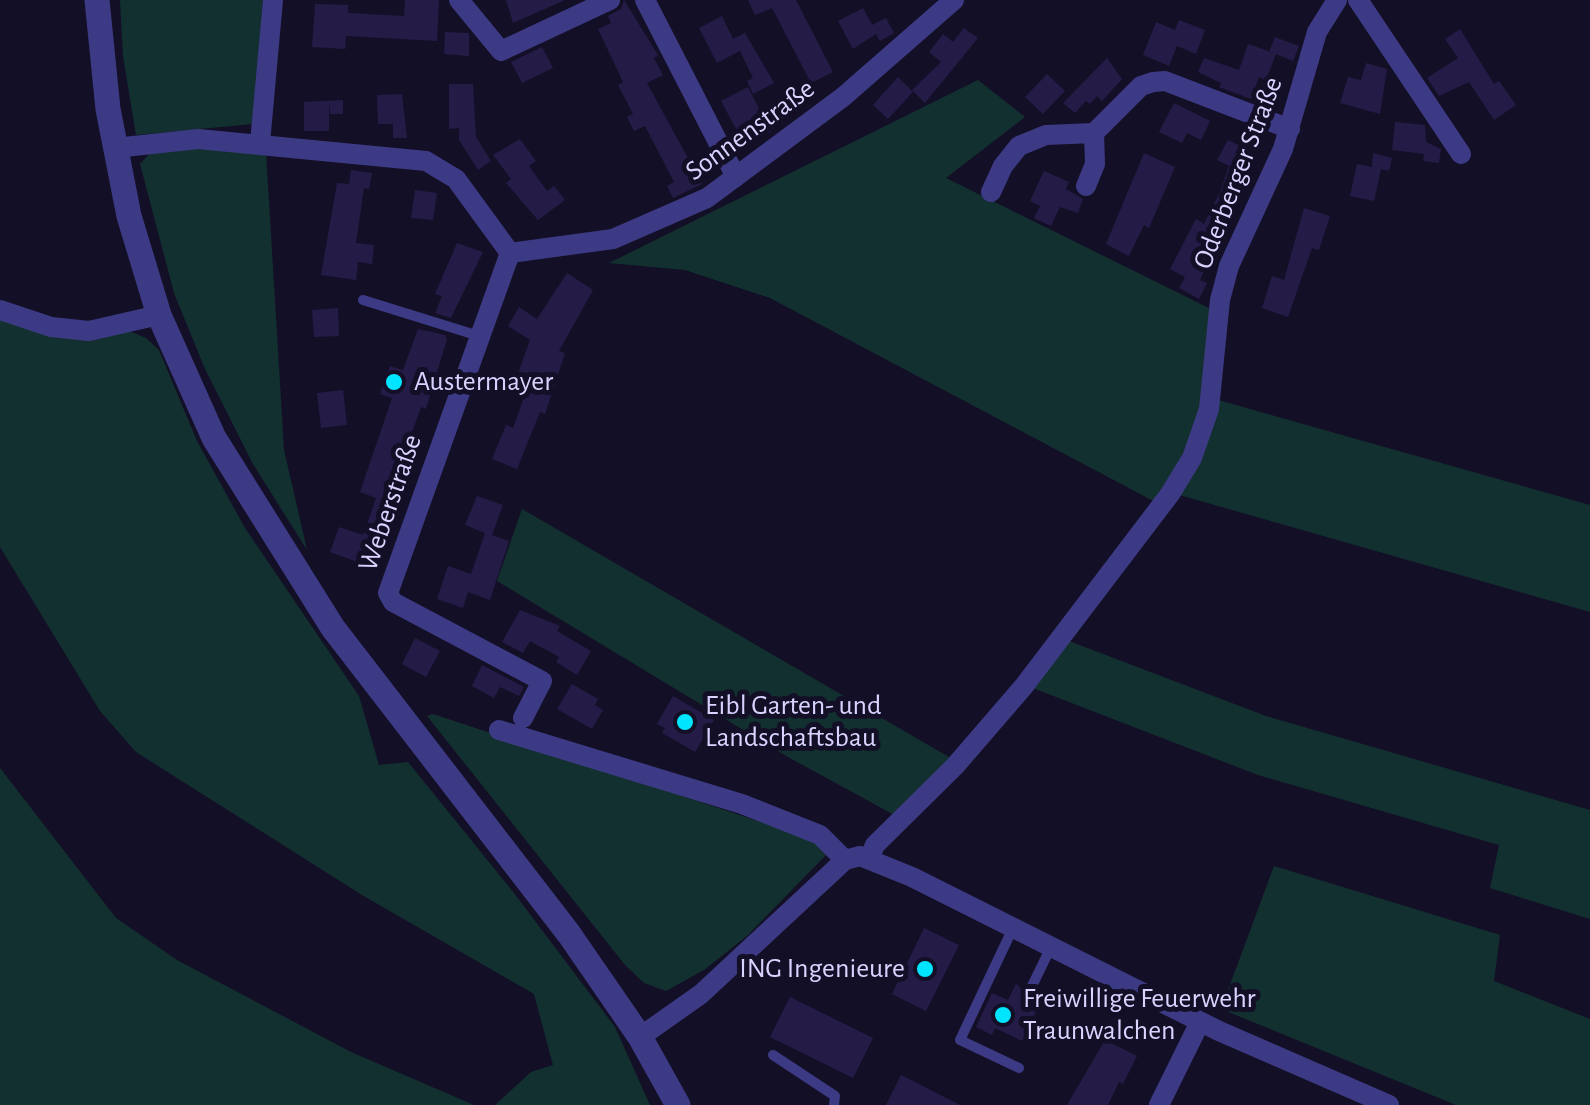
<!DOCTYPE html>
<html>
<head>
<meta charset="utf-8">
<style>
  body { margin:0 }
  canvas { display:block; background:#130f26 }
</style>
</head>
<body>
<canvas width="1590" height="1105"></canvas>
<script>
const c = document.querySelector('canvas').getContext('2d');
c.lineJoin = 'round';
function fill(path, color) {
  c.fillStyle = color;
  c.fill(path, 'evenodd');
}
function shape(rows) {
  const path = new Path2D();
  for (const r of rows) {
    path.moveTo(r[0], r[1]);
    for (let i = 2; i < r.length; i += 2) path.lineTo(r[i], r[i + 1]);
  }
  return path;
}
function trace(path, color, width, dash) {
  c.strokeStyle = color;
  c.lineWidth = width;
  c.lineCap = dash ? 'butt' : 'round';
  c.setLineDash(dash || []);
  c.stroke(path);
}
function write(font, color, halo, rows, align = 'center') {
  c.font = font + ' "Alegreya Sans",sans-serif';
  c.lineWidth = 10;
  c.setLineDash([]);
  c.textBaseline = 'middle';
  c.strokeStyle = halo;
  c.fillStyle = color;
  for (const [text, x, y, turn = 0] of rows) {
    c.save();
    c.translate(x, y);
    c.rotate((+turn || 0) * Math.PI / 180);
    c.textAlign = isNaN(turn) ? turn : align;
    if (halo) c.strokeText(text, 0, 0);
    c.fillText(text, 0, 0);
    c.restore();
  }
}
const green = shape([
  [120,0,263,0,253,124,136,135,123,56],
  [978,80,1025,117,946,178,1215,311,1211,398,1590,505,1590,612,1169,492,1159,504,770,298,685,270,609,263],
  [206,147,266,152,284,450,307,550,253,464,205,369,174,293,140,164,151,152],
  [0,317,127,330,146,338,159,350,197,441,245,528,359,696,379,765,408,762,514,893,615,1027,650,1105,495,1105,531,1072,553,1065,534,994,362,895,136,752,100,711,0,547],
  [522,509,954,760,898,817,788,757,497,581],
  [1061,638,1266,716,1590,810,1590,919,1490,888,1499,845,1258,775,1025,685],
  [433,714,767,824,816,842,826,855,747,936,704,970,666,991,644,983,625,965,427,716],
  [0,768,116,918,177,960,351,1052,474,1105,0,1105],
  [1274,866,1500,935,1494,981,1590,1019,1590,1105,1456,1105,1221,1009]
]);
const building = shape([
  [405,0,439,0,437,41,346,36,345,49,312,47,315,4,348,5,348,13,404,16],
  [506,0,565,0,513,23],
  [624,0,658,55,654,58,663,75,647,83,702,184,673,198,667,186,674,182,645,126,634,131,627,117,633,114,618,85,623,82,598,29,611,23,608,16,621,9],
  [748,0,796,0,833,72,811,83,772,8,755,15],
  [863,8,872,25,886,18,894,33,880,41,876,34,853,49,838,21],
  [722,16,733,39,745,33,774,83,753,94,747,81,753,78,740,51,717,63,699,28],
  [1179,20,1205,30,1196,54,1177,46,1169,66,1143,55,1156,22,1175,30],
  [964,28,978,38,925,103,912,90,941,62,929,52,943,34,953,42],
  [1460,29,1494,84,1499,81,1516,105,1494,120,1469,82,1439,96,1427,78,1458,58,1445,39],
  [445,32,469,33,469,56,444,54],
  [1275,37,1299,46,1293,61,1276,54,1266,80,1259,77,1251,99,1219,87,1221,83,1198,72,1204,58,1239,70,1248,44,1274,53,1269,52],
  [542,47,553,68,522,83,511,62],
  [1107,58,1122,79,1102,101,1097,96,1090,104,1086,101,1075,113,1063,103],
  [1366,63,1387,69,1380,114,1340,103,1348,77,1361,80],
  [1047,74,1065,91,1043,114,1025,97],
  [898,77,913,92,888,119,873,105],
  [449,84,473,84,476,137,491,161,478,170,459,140,459,128,449,129],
  [748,87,771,132,759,138,752,123,737,131,721,101],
  [402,94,407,138,393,138,393,124,378,124,377,95],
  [343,100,343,114,330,114,329,102,329,131,304,131,304,102],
  [1174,103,1210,121,1201,140,1187,133,1182,143,1159,132],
  [1395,122,1425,125,1426,142,1441,149,1439,163,1423,161,1424,154,1392,150],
  [520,139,536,161,529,166,547,191,554,186,565,200,538,220,506,183,511,179,493,155],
  [1228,140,1250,151,1241,168,1248,172,1200,280,1207,283,1199,299,1179,288,1185,277,1170,269,1196,219,1204,224,1220,192,1229,166,1217,160],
  [1144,153,1175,167,1149,228,1144,225,1129,256,1106,244],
  [1373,153,1392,158,1389,171,1381,169,1374,201,1350,196,1357,164,1372,167],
  [351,170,372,173,369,189,364,188,356,243,374,245,372,264,358,262,356,280,321,275,337,183,349,184],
  [1044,171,1069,182,1066,189,1083,199,1078,213,1060,207,1051,226,1034,218,1040,206,1030,201],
  [415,190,437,193,433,220,411,218],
  [1304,208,1330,216,1319,250,1312,248,1288,317,1262,308,1272,276,1284,280],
  [457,243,483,252,451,318,435,313,442,296,435,294],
  [567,273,593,290,559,351,565,353,545,414,540,412,517,469,492,459,506,425,513,428,528,386,515,382,530,340,508,326,519,307,537,319],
  [338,308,339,336,314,337,312,310],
  [418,329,445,335,447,339,426,409,421,407,387,502,360,492,392,398,380,394,390,366,403,370],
  [343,390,347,425,321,428,317,393],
  [477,496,503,505,492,535,509,541,490,600,468,592,463,608,437,599,448,566,471,574,485,533,465,525],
  [376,498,394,505,381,542,372,539,363,564,330,552,339,527,363,535],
  [520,610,560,626,557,631,591,651,577,675,556,662,559,657,530,641,523,653,502,642],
  [415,638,440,651,426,677,402,664],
  [482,665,524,687,519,696,500,687,494,698,472,686],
  [572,684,598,699,595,705,603,710,592,729,557,709],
  [673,696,714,720,695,752,662,733,665,728,657,724],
  [924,928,959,945,926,1011,892,994],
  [1016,984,1027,993,1043,997,1022,1041,995,1028,992,1035,976,1027,992,993,1008,1000],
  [790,997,873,1038,853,1078,770,1037],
  [1105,1040,1137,1056,1123,1084,1119,1082,1108,1105,1067,1105],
  [901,1075,960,1105,886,1105]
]);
const service = shape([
  [363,300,479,336],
  [1013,928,960,1040,1019,1068],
  [1032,986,1051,947],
  [773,1055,835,1096,834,1105]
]);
const minor = shape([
  [459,0,501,51,610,0],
  [645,0,736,177],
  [1358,0,1461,154],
  [260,143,273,0],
  [115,148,198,139,426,161,456,179,510,253,613,239,707,198,843,97,954,0],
  [1086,186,1095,164,1094,133],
  [991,192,1003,166,1019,146,1046,135,1094,133,1141,86,1153,82,1165,81,1290,129],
  [510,253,388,593,393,602,542,681,523,718],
  [0,310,51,327,89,331,159,315],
  [499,730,742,804,820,835,845,860],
  [869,859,875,845,955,766,1024,686,1170,494,1192,458,1209,409,1220,300,1229,266,1283,149,1317,32,1337,0],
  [640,1037,701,994,845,860,860,856,912,877,1219,1031,1389,1105],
  [1159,1105,1200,1022]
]);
const tertiary = shape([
  [97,0,108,109,129,216,159,315,214,438,333,628,569,934,640,1037,678,1105]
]);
const markers = [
  [394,382,10,"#00e5ff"],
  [685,722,10,"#00e5ff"],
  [925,969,10,"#00e5ff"],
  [1003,1015,10,"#00e5ff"]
];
const streetNames = [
  ["Sonnenstraße",750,130,-36],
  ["Oderberger Straße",1238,173,-69],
  ["Weberstraße",390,503,-71]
];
const poiNames = [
  ["Austermayer",414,382],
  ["Eibl Garten- und",705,706],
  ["Landschaftsbau",705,738],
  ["ING Ingenieure",905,969,"right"],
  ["Freiwillige Feuerwehr",1023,999],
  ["Traunwalchen",1023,1031]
];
fill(green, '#12302f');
fill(building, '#241b47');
trace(service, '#3d3a85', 10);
trace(minor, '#3d3a85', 20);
trace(tertiary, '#3d3a85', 25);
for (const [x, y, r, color] of markers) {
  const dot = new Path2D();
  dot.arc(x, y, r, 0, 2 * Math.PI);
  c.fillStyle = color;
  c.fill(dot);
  trace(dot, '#130f26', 4);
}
write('28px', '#d9d4ff', '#130f26', streetNames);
write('28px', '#d9d4ff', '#130f26', poiNames, 'left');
</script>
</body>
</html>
